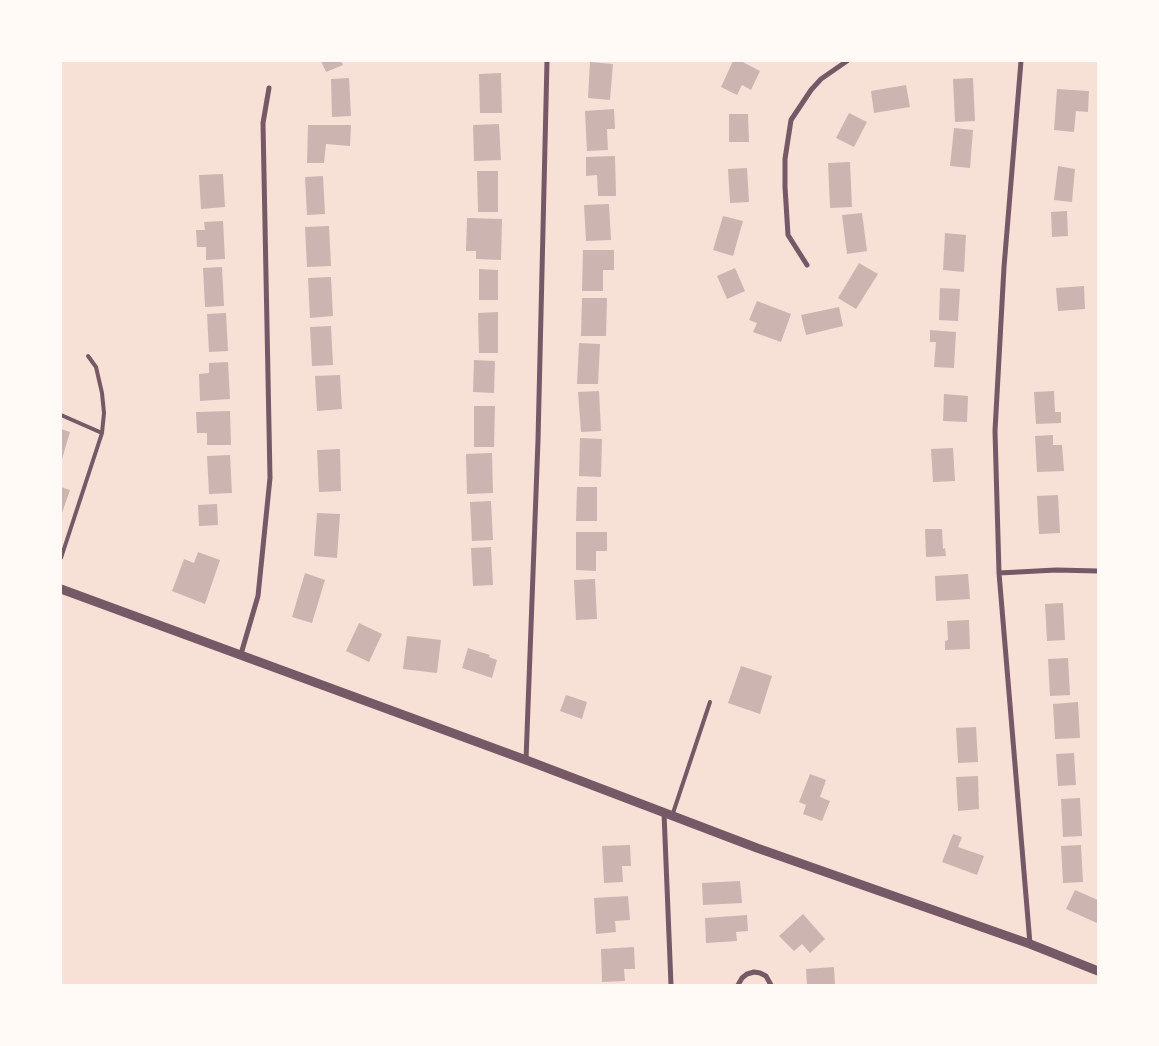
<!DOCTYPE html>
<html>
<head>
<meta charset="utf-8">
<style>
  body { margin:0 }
  #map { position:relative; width:1159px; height:1046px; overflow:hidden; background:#f7e1d7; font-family:Quicksand,sans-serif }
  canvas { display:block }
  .frame { position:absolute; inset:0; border:62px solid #fffaf5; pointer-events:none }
</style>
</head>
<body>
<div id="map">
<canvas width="1159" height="1046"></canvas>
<div class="frame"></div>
</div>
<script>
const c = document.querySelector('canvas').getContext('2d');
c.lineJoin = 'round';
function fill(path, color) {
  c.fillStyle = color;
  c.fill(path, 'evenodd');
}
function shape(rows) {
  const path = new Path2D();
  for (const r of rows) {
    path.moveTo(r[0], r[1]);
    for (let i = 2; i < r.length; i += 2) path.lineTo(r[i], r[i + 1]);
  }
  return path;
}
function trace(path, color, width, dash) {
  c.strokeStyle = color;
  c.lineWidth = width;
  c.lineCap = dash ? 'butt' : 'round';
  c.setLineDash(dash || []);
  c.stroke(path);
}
const building = shape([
  [321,61,341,61,343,65,326,72],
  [733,61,741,61,760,71,751,90,742,85,737,95,721,87],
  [590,62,613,64,610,100,588,98],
  [501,73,502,113,480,113,479,74],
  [349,78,351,116,332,117,331,79],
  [973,78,975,121,955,122,953,79],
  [906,85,910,107,874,113,871,91],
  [1057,89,1089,91,1088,112,1076,111,1074,132,1054,130],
  [614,109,615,129,607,129,608,150,587,151,585,111],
  [849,113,867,122,854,147,836,138],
  [729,114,748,114,749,142,729,142],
  [499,124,501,160,474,161,473,125],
  [308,125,351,125,350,146,326,144,324,163,307,163],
  [954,128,973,130,970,168,950,166],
  [615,156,616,196,598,196,597,175,586,176,586,157],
  [850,162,852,207,830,208,828,163],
  [1058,166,1075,169,1072,202,1054,200],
  [747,168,749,202,730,203,728,169],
  [477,171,498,171,498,212,478,212],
  [223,174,225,207,201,209,199,175],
  [323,176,325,214,307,215,305,177],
  [609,204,611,240,586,241,584,205],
  [1067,211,1068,236,1052,237,1051,212],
  [862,213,867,251,847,254,842,215],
  [723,216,743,221,733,256,713,250],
  [467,218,502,219,501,260,476,259,476,251,466,251],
  [223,221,225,259,206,260,206,247,197,247,196,230,205,230,204,222],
  [329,226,331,266,307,267,305,227],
  [945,233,966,235,964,272,943,270],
  [583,250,614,250,614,270,603,270,603,291,582,291],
  [859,263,878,274,856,309,838,298],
  [222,267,224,306,205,307,203,268],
  [735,268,745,291,727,299,717,276],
  [479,269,498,270,498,300,479,300],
  [331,277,333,316,310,318,308,278],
  [1084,286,1085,309,1058,311,1056,288],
  [940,288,960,289,958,321,939,320],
  [582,298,607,298,606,336,581,336],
  [757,301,791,314,781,342,753,332,757,323,749,320],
  [839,307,843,326,806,335,801,315],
  [498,312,498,353,479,353,478,313],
  [226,313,228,351,209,352,207,314],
  [331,326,333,365,312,366,310,327],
  [930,330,956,332,954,368,934,367,936,342,930,342],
  [579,343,600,344,598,384,577,384],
  [474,360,495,361,494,393,473,392],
  [228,362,230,399,200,401,199,374,209,373,209,363],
  [340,375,342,409,317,411,315,376],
  [599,391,601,431,581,432,578,392],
  [1054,391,1055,412,1061,412,1061,423,1036,424,1034,392],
  [944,394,968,396,967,422,943,421],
  [474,406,495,406,494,447,474,447],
  [230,411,231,445,207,445,207,433,197,433,196,412],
  [61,429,70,432,62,459,61,459],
  [1053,435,1053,445,1062,445,1064,471,1037,472,1035,436],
  [580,438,602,439,601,477,579,476],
  [953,448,955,481,933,482,931,449],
  [340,449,341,491,319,492,317,450],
  [492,453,493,493,467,494,466,454],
  [230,455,232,493,209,494,207,456],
  [61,487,70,490,62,513,61,513],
  [577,487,597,487,597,521,576,521],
  [1058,495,1060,533,1039,534,1037,496],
  [491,501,493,540,472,541,470,502],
  [217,504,218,525,199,526,198,505],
  [317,513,340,514,337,558,314,556],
  [925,529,942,529,943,549,945,548,946,556,926,557],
  [576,532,607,532,607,551,596,551,596,571,576,570],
  [491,547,493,585,473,586,471,548],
  [198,552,220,560,205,604,172,591,184,559,194,563],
  [305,573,325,580,312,623,292,617],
  [968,574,970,599,936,601,935,576],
  [595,579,597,619,576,620,574,580],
  [1063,603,1065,640,1047,641,1045,604],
  [969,620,970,649,945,650,945,641,948,640,947,621],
  [359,623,382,634,369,662,346,651],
  [407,636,441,640,437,673,403,669],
  [468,648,490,655,489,657,497,660,492,678,462,668],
  [1068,658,1070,695,1050,696,1048,659],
  [741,666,772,676,760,714,728,703],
  [566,695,587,702,582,719,560,711],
  [1078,702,1080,738,1055,739,1053,704],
  [976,727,978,762,958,763,956,728],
  [1074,753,1076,785,1058,786,1056,754],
  [810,774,826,780,820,797,830,801,822,821,803,814,806,805,799,802],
  [978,776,979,809,958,811,956,777],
  [1080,798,1082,836,1063,837,1061,799],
  [953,834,962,837,958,847,984,856,977,875,942,862],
  [630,845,631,866,622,866,623,882,604,883,602,846],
  [1081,845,1083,882,1063,883,1061,846],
  [740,881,742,903,703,905,702,883],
  [1075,890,1098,900,1097,923,1066,909],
  [628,896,630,920,615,921,616,932,596,934,594,898],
  [803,914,825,939,810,953,802,944,794,951,779,936],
  [747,915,748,931,736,932,737,941,706,943,705,918],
  [634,947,635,969,624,969,625,981,602,982,601,949],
  [834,967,835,985,807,985,806,969]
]);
const service = shape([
  [61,415,102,433],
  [61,558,102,433,104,413,102,393,96,367,88,356],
  [672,816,710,702]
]);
const minor = shape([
  [1021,61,1004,267,995,431,999,573,1030,944],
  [807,265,788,235,785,187,785,159,791,120,811,90,821,79,847,61],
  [999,573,1056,570,1098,571],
  [241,654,258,596,270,478,263,123,269,88],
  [526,760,538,440,547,61],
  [664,813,671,985],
  [738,985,742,978,747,974,754,972,760,973,766,976,771,985]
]);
const tertiary = shape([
  [61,589,526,760,757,848,1030,944,1098,971]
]);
fill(building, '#ccb4b1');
trace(service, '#755966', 4);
trace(minor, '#755966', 5);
trace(tertiary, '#755966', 9);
</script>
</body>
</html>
